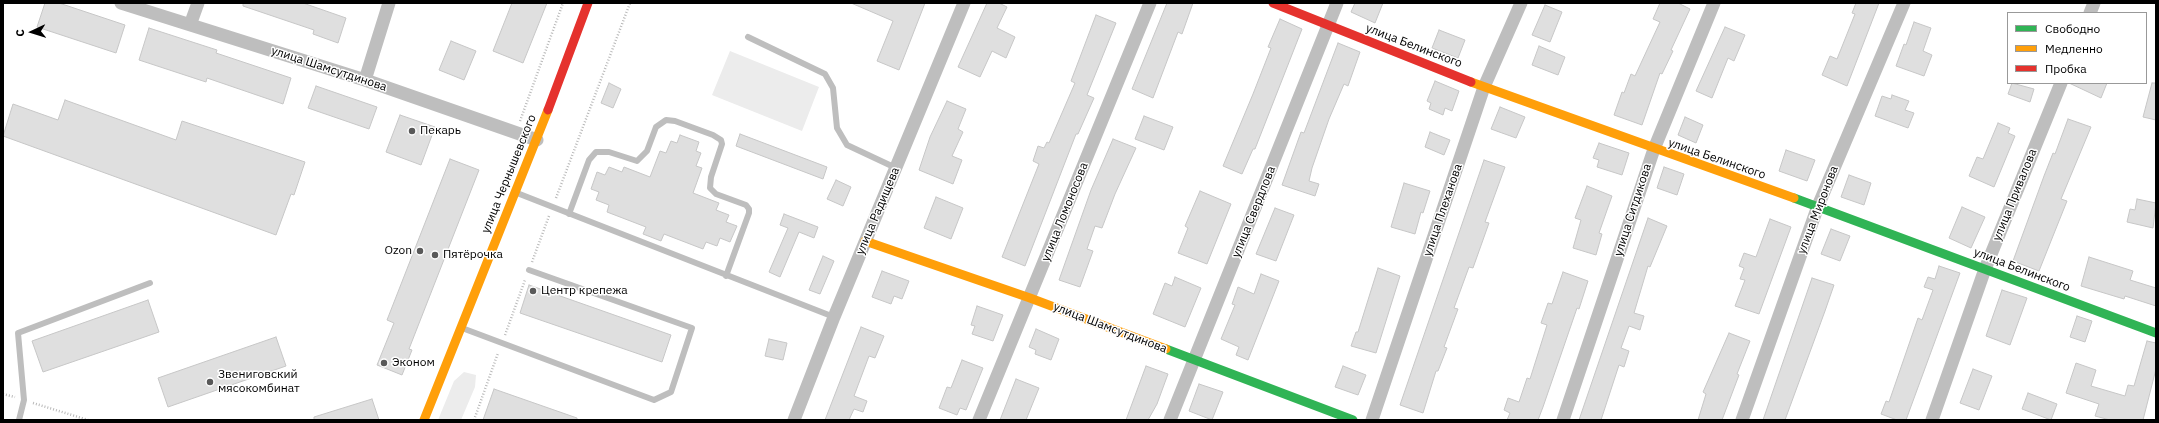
<!DOCTYPE html>
<html>
<head>
<meta charset="utf-8">
<style>
  body { margin:0 }
  #map { position:relative; width:2159px; height:423px; overflow:hidden; background:#fff; font-family:"IBM Plex Sans",sans-serif }
  canvas { display:block }
  .frame { position:absolute; inset:0; border:4px solid #000; pointer-events:none }
  .legend { position:absolute; left:2007px; top:12px; width:140px; height:72px; box-sizing:border-box; background:#fff; border:1px solid #999; margin:0; padding:5px 7px; list-style:none; font-size:12px; color:#000 }
  .legend li { display:flex; align-items:center; gap:8px; height:20px }
  .legend b { width:20px; border:1px solid #999 }
  .north { position:absolute; left:12px; top:12px; width:40px; height:40px; -webkit-text-stroke:3px #fff; paint-order:stroke; rotate:266deg; font-size:11px; font-weight:700; line-height:16px; text-align:center; color:#000 }
  .north::after { content:''; display:block; margin:auto; width:14px; height:18px; background:#000; clip-path:polygon(50% 0,100% 100%,50% 72%,0 100%) }
</style>
</head>
<body>
<div id="map">
<canvas width="2159" height="423"></canvas>
<div class="frame"></div>
<ul class="legend">
<li><b style="height:5px;background:#30b455"></b>Свободно</li>
<li><b style="height:5px;background:#ff9f0a"></b>Медленно</li>
<li><b style="height:5px;background:#e5322d"></b>Пробка</li>
</ul>
<div class="north">С</div>
</div>
<script>
const c = document.querySelector('canvas').getContext('2d');
c.lineJoin = 'round';
function fill(path, color) {
  c.fillStyle = color;
  c.fill(path, 'evenodd');
}
function shape(rows) {
  const path = new Path2D();
  for (const r of rows) {
    path.moveTo(r[0], r[1]);
    for (let i = 2; i < r.length; i += 2) path.lineTo(r[i], r[i + 1]);
  }
  return path;
}
function trace(path, color, width, dash) {
  c.strokeStyle = color;
  c.lineWidth = width;
  c.lineCap = dash ? 'butt' : 'round';
  c.setLineDash(dash || []);
  c.stroke(path);
}
function write(font, color, halo, rows, align = 'center') {
  c.font = font + ' "IBM Plex Sans",sans-serif';
  c.lineWidth = 3;
  c.setLineDash([]);
  c.textBaseline = 'middle';
  c.strokeStyle = halo;
  c.fillStyle = color;
  for (const [text, x, y, turn = 0] of rows) {
    c.save();
    c.translate(x, y);
    c.rotate((+turn || 0) * Math.PI / 180);
    c.textAlign = isNaN(turn) ? turn : align;
    if (halo) c.strokeText(text, 0, 0);
    c.fillText(text, 0, 0);
    c.restore();
  }
}
const green = shape([
  [730,51,819,87,802,131,712,95],
  [464,372,476,375,475,387,461,420,438,420,454,381]
]);
const building = shape([
  [45,3,59,3,125,25,116,53,37,27,45,3],
  [243,3,303,3,346,18,338,43,313,34,314,30,243,6,243,3],
  [512,3,547,3,523,63,493,51,512,3],
  [851,3,925,3,899,70,877,61,893,21,851,3],
  [987,3,999,3,1007,7,997,28,1015,37,1006,58,992,51,980,77,958,67,987,3],
  [1167,3,1193,3,1182,34,1178,32,1153,98,1132,89,1167,3],
  [1355,3,1383,3,1375,23,1351,12,1355,3],
  [1660,3,1678,3,1690,9,1671,50,1673,51,1662,74,1660,73,1642,125,1614,115,1622,92,1624,93,1631,74,1635,76,1660,22,1653,19,1660,3],
  [1856,3,1879,3,1847,86,1822,75,1830,56,1837,59,1855,14,1852,13,1856,3],
  [1545,5,1562,12,1550,42,1532,35,1545,5],
  [1096,15,1116,23,1087,95,1094,98,1078,134,1076,134,1025,266,1002,257,1039,164,1033,161,1038,146,1044,148,1047,142,1049,143,1075,83,1071,81,1096,15],
  [1280,19,1302,29,1255,149,1253,149,1242,174,1223,166,1253,94,1271,48,1268,47,1280,19],
  [1914,22,1931,28,1923,51,1932,55,1924,76,1896,66,1904,44,1906,45,1914,22],
  [1725,27,1745,35,1734,61,1728,58,1712,98,1696,91,1725,27],
  [149,28,217,50,216,53,291,78,283,104,207,78,206,82,139,60,149,28],
  [1439,30,1465,40,1458,58,1432,48,1439,30],
  [451,41,476,51,464,80,439,70,451,41],
  [1338,43,1360,52,1348,86,1344,84,1329,119,1312,168,1309,181,1319,184,1315,196,1282,185,1301,132,1304,133,1338,43],
  [1539,46,1565,57,1558,75,1532,65,1539,46],
  [1435,81,1459,91,1452,111,1445,108,1443,115,1429,109,1431,103,1427,101,1435,81],
  [609,83,621,89,613,108,601,103,609,83],
  [2012,83,2034,89,2030,102,2008,94,2012,83],
  [2069,83,2107,83,2101,98,2069,83],
  [2152,83,2156,83,2156,120,2143,117,2152,83],
  [316,86,377,107,369,129,308,108,316,86],
  [1892,95,1909,101,1905,110,1914,113,1908,128,1875,116,1882,96,1891,99,1892,95],
  [65,100,176,140,182,121,305,162,294,195,291,194,276,235,3,136,13,104,58,120,65,100],
  [947,101,966,109,958,129,963,132,952,156,962,160,953,184,919,170,930,137,947,101],
  [1500,107,1525,117,1516,138,1491,129,1500,107],
  [400,115,435,127,421,165,386,152,400,115],
  [1144,116,1173,127,1164,150,1135,139,1144,116],
  [1685,117,1703,125,1696,143,1678,135,1685,117],
  [2068,119,2091,127,2061,199,2067,201,2039,271,2013,261,2044,176,2053,153,2055,154,2068,119],
  [1998,123,2010,128,2008,133,2015,136,1994,187,1969,176,1977,157,1983,159,1998,123],
  [1430,132,1450,140,1444,155,1425,147,1430,132],
  [740,134,827,167,823,179,736,146,740,134],
  [680,135,699,142,696,151,701,153,696,166,702,168,693,193,719,203,716,210,729,215,726,222,737,226,730,242,720,238,717,246,706,242,703,249,664,234,661,241,643,234,646,227,607,212,609,205,596,200,599,192,591,189,597,172,605,175,609,167,622,172,624,167,650,177,660,151,666,153,671,141,677,143,680,135],
  [1113,139,1136,148,1115,194,1102,228,1095,226,1087,249,1093,251,1080,287,1059,280,1091,190,1113,139],
  [1599,143,1629,153,1622,175,1597,167,1599,160,1593,158,1599,143],
  [1786,150,1815,160,1807,181,1779,171,1786,150],
  [450,159,479,170,409,349,412,350,402,375,377,365,394,323,387,320,450,159],
  [1484,160,1505,167,1485,222,1489,223,1473,268,1469,267,1454,308,1458,309,1444,347,1447,348,1438,371,1436,371,1423,413,1400,405,1484,160],
  [1664,167,1684,174,1677,195,1657,188,1664,167],
  [1849,175,1871,183,1864,205,1841,197,1849,175],
  [836,180,851,187,843,206,827,199,836,180],
  [1404,183,1430,191,1423,213,1421,212,1415,234,1391,227,1404,183],
  [1587,186,1612,196,1599,233,1602,234,1596,255,1573,248,1581,220,1575,218,1587,186],
  [1200,191,1231,204,1207,264,1178,253,1188,228,1185,226,1200,191],
  [936,197,963,208,951,239,924,228,936,197],
  [2137,199,2156,203,2153,228,2127,222,2130,209,2135,210,2137,199],
  [1962,207,1985,217,1971,248,1949,238,1962,207],
  [1275,208,1294,215,1276,261,1256,254,1275,208],
  [784,214,818,227,814,238,799,232,780,277,769,272,788,228,780,225,784,214],
  [1648,218,1667,226,1650,267,1648,266,1634,313,1644,316,1640,330,1629,326,1621,348,1629,351,1624,367,1619,365,1601,420,1579,420,1648,218],
  [1770,219,1791,227,1759,314,1735,306,1745,280,1740,279,1744,268,1739,266,1744,253,1756,257,1770,219],
  [1831,229,1850,236,1840,261,1821,254,1831,229],
  [823,256,834,261,820,294,809,290,823,256],
  [2089,257,2133,271,2130,280,2156,288,2156,306,2125,296,2124,299,2081,286,2089,257],
  [1939,266,1960,273,1906,420,1897,420,1881,414,1886,401,1889,402,1918,318,1922,320,1933,290,1924,287,1928,277,1935,279,1939,266],
  [1378,268,1400,276,1376,353,1351,346,1356,332,1358,332,1378,268],
  [882,271,909,281,902,299,894,296,891,304,872,297,882,271],
  [1563,272,1588,281,1579,309,1577,308,1543,407,1538,420,1507,420,1510,413,1504,410,1508,398,1519,402,1527,378,1530,379,1547,325,1541,323,1548,303,1552,304,1563,272],
  [1261,274,1279,281,1248,360,1236,355,1239,347,1221,339,1235,305,1232,304,1238,287,1254,294,1261,274],
  [1175,277,1201,288,1185,327,1153,314,1165,283,1172,286,1175,277],
  [1812,278,1834,285,1825,311,1785,420,1763,420,1812,278],
  [529,285,671,335,662,362,520,313,529,285],
  [2002,290,2027,298,2010,345,1986,336,2002,290],
  [148,300,159,332,43,372,32,341,148,300],
  [977,306,1003,315,993,341,972,334,975,326,971,325,977,306],
  [2077,316,2092,321,2085,342,2070,337,2077,316],
  [861,327,884,336,875,358,869,356,854,396,867,401,863,412,854,409,849,420,825,420,861,327],
  [1036,329,1059,339,1051,360,1035,354,1036,350,1029,347,1036,329],
  [1729,333,1750,341,1737,374,1739,375,1722,420,1698,420,1706,394,1703,392,1729,333],
  [276,337,286,366,168,407,158,378,276,337],
  [769,339,787,343,783,360,765,356,769,339],
  [2147,341,2156,343,2156,369,2143,420,2110,420,2095,416,2099,404,2066,393,2076,363,2096,370,2091,386,2125,396,2128,385,2134,386,2147,341],
  [962,360,983,368,966,410,960,408,957,415,939,408,947,387,951,388,962,360],
  [1146,366,1168,374,1157,404,1148,420,1126,420,1146,366],
  [1343,366,1366,375,1358,395,1335,387,1343,366],
  [1973,369,1992,376,1979,410,1960,403,1973,369],
  [1016,379,1039,388,1026,420,1000,420,1016,379],
  [1199,384,1223,392,1212,420,1189,411,1199,384],
  [494,389,577,418,577,420,483,420,494,389],
  [2028,393,2057,404,2051,420,2022,409,2028,393],
  [372,399,379,420,314,420,314,417,372,399]
]);
const path = shape([
  [520,121,563,3],
  [556,198,630,3],
  [532,262,549,216],
  [505,335,525,280],
  [3,394,15,397],
  [33,403,88,420],
  [474,420,498,353]
]);
const lane = shape([
  [748,37,825,74,833,88,837,128,847,145,896,168],
  [517,193,834,317],
  [569,214,589,160,596,152,609,152,637,161,647,151,656,127,666,120,675,121,713,135,721,140,722,144,711,177,710,188,716,194,746,205,749,209,749,213,726,276],
  [462,328,654,400,671,392,692,328,529,270],
  [19,420,24,400,18,333,150,283]
]);
const street = shape([
  [121,3,365,80,537,140],
  [2090,13,2094,3],
  [190,25,198,3],
  [365,80,389,3],
  [794,420,834,317,964,3],
  [979,420,1150,3],
  [1170,420,1337,3],
  [1372,420,1484,87,1521,3],
  [1563,420,1654,149,1714,3],
  [1742,420,1818,206,1904,3],
  [1932,420,1985,269,2061,83]
]);
const fast = shape([
  [1794,198,2156,333],
  [1166,349,1353,420]
]);
const slow = shape([
  [1471,82,1794,198],
  [865,241,1030,298,1166,349],
  [424,420,548,110]
]);
const jam = shape([
  [1273,3,1471,82],
  [548,110,588,3]
]);
const markers = [
  [412,131,4,"#595959"],
  [420,251,4,"#595959"],
  [435,255,4,"#595959"],
  [533,291,4,"#595959"],
  [384,363,4,"#595959"],
  [210,382,4,"#595959"]
];
const streetNames = [
  ["улица Белинского",1414,46,21],
  ["улица Шамсутдинова",329,69,18],
  ["улица Белинского",1717,159,19],
  ["улица Чернышевского",509,174,-68],
  ["улица Привалова",2015,195,-68],
  ["улица Плеханова",1443,210,-71],
  ["улица Ситдикова",1633,210,-72],
  ["улица Миронова",1818,210,-69],
  ["улица Радищева",878,211,-67],
  ["улица Ломоносова",1065,212,-68],
  ["улица Свердлова",1254,212,-68],
  ["улица Белинского",2022,270,21],
  ["улица Шамсутдинова",1110,328,21]
];
const poiNames = [
  ["Пекарь",420,131],
  ["Ozon",412,251,"right"],
  ["Пятёрочка",443,255],
  ["Центр крепежа",541,291],
  ["Эконом",392,363],
  ["Звениговский",218,375],
  ["мясокомбинат",218,389]
];
fill(green, '#ececec');
fill(building, '#dfdfdf');
trace(building, '#c7c7c7', 1);
trace(path, '#b9b9b9', 2.5, [1, 2]);
trace(lane, '#bebebe', 6);
trace(street, '#bebebe', 13);
trace(fast, '#30b455', 9);
trace(slow, '#ff9f0a', 9);
trace(jam, '#e5322d', 9);
for (const [x, y, r, color] of markers) {
  const dot = new Path2D();
  dot.arc(x, y, r, 0, 2 * Math.PI);
  c.fillStyle = color;
  c.fill(dot);
  trace(dot, '#fff', 1.5);
}
write('12px', '#000', '#fff', streetNames);
write('12px', '#000', '#fff', poiNames, 'left');
</script>
</body>
</html>
